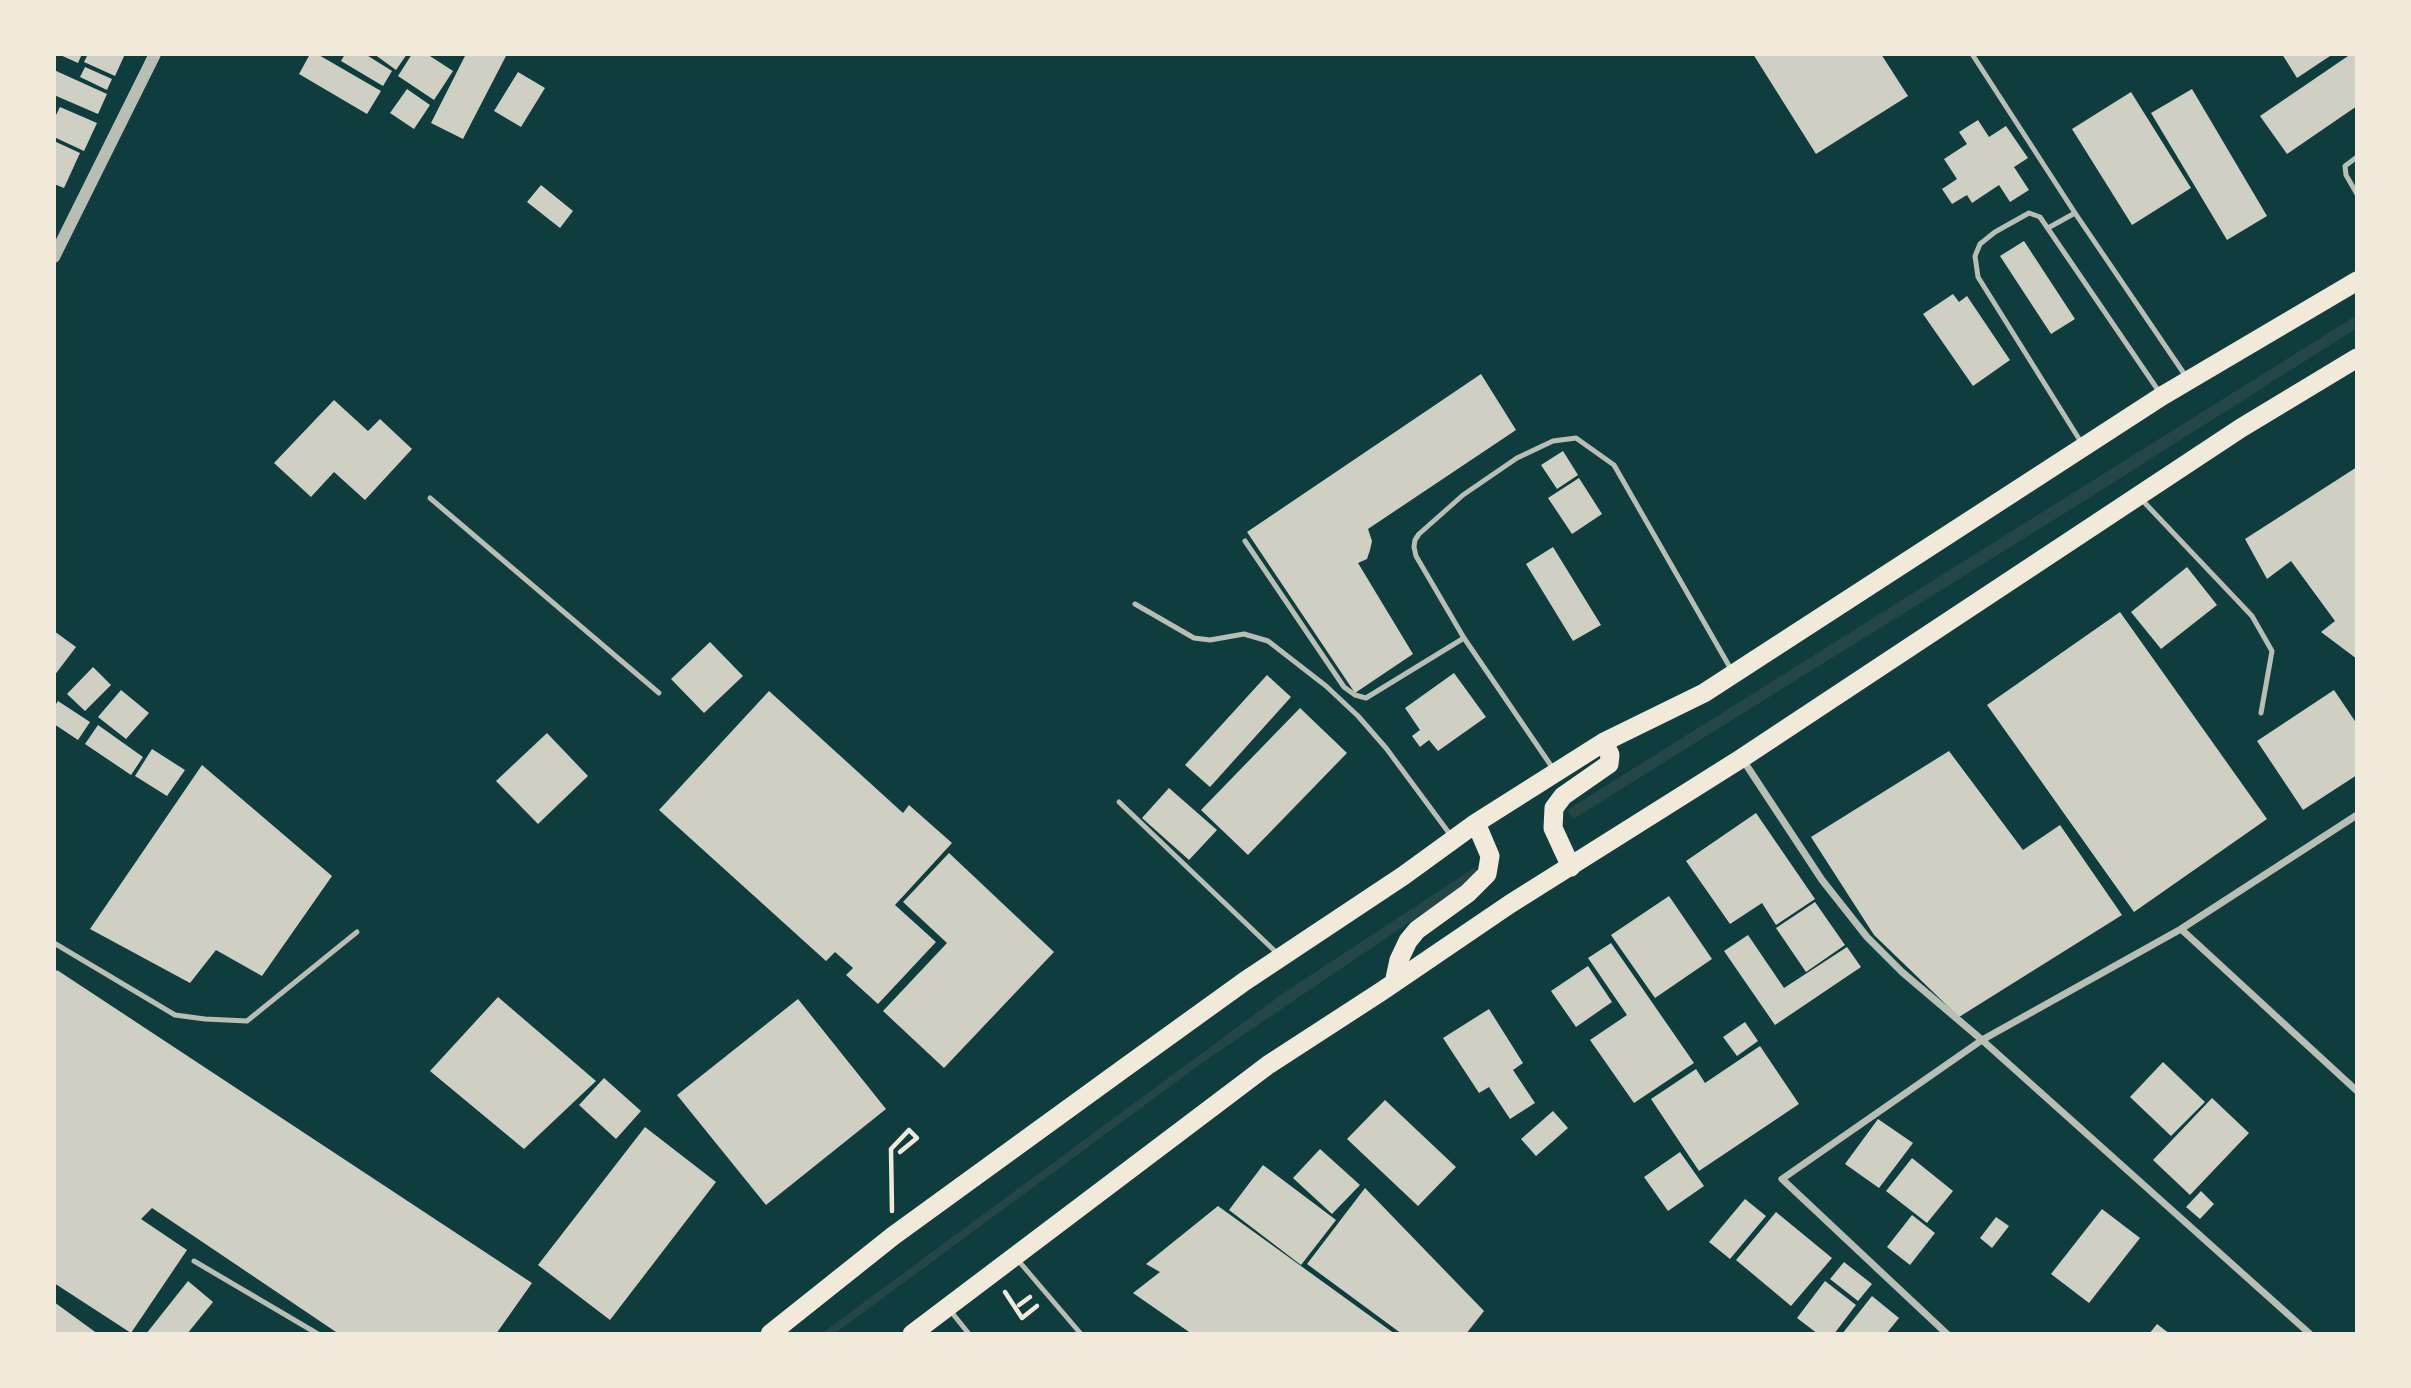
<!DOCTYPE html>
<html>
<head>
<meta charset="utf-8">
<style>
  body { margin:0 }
  #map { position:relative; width:2411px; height:1388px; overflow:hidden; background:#0f3d3e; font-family:"Noto Sans",sans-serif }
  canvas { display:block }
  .frame { position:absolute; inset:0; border:56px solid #f1e9da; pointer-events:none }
</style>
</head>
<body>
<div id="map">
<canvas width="2411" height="1388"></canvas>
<div class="frame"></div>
</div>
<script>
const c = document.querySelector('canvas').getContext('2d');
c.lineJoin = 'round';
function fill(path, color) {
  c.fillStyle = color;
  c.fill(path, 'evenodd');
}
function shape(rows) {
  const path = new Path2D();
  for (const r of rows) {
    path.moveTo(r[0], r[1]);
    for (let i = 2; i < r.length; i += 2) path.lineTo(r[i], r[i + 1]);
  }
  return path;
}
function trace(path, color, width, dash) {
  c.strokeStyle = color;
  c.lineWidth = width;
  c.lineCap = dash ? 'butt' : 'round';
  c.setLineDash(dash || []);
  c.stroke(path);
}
const green = shape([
  [2357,315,2357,328,2081,503,1573,819,1567,810],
  [1474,868,1479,874,1466,884,1206,1060,834,1334,821,1334,1285,992]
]);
const building = shape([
  [58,54,82,54,78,63],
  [88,54,125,54,115,76,84,62],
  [310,54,317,54,381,91,367,114,299,74],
  [345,54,365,54,392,71,383,86,341,61],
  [374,54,407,54,396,70],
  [412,54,427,54,453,71,434,100,398,76],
  [466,54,507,54,463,139,431,123],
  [1753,54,1881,54,1908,96,1816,154],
  [2282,54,2333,54,2297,78],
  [2351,54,2357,54,2357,106,2287,154,2260,116],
  [85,67,112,79,107,90,80,77],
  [54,70,107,94,98,114,54,95],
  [518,72,545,88,521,127,494,111],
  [407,89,430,105,414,129,390,113],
  [2192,89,2267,216,2227,240,2151,113],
  [2131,92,2191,188,2132,225,2072,129],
  [60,107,97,123,84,151,54,137,54,119],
  [1978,120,1989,137,2006,126,2028,158,2014,167,2029,190,2010,202,1999,185,1972,203,1967,195,1952,204,1942,189,1957,179,1944,159,1967,144,1959,132],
  [54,141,80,153,64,188,54,184],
  [541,185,573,211,560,228,527,202],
  [2024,241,2075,319,2051,334,2000,256],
  [1953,294,1959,302,1967,296,2010,360,1973,386,1923,314],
  [1481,374,1516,430,1368,529,1372,541,1370,550,1367,559,1358,563,1413,654,1355,693,1247,532],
  [334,400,368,431,380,419,412,449,365,500,334,472,311,497,274,463],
  [1563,451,1578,475,1557,489,1541,465],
  [2357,467,2357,659,2321,632,2335,621,2291,561,2267,579,2245,539],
  [1579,478,1602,514,1572,534,1548,498],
  [1553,547,1601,625,1573,641,1526,564],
  [2187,567,2217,605,2161,649,2131,612],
  [2120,612,2267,819,2134,912,1987,705],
  [54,631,76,647,54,676],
  [710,642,743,676,704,713,671,679],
  [93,667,111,685,85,711,67,694],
  [1454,673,1486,717,1438,751,1429,740,1420,747,1412,736,1420,730,1405,708],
  [1267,675,1291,697,1210,787,1185,765],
  [121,690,149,713,126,739,98,717],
  [2334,690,2357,724,2357,775,2303,810,2257,741],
  [769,691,903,813,909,805,952,843,895,905,936,942,878,1004,846,975,853,968,835,952,826,961,659,810],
  [58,701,90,722,78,740,54,724,54,707],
  [1300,708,1347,753,1248,855,1201,810],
  [98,725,143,757,131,775,85,744],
  [547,733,588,776,538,824,496,781],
  [152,749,185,770,167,796,135,776],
  [1949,751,2023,850,2060,825,2122,915,1959,1017,1874,935,1811,837],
  [202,765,332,876,262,976,216,950,190,983,90,929],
  [1169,788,1217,830,1189,860,1142,818],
  [1756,813,1815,899,1776,925,1762,903,1730,924,1686,861],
  [949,853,1054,952,944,1068,883,1011,947,943,903,902],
  [1669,896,1712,959,1655,998,1611,935],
  [1815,902,1845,945,1806,972,1776,928],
  [1748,935,1784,988,1847,947,1861,967,1775,1025,1724,951],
  [1611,943,1694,1063,1634,1103,1590,1040,1627,1015,1588,958],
  [1588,966,1612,1002,1576,1027,1551,991],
  [57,970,532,1283,496,1334,339,1334,152,1208,141,1219,187,1250,131,1333,54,1283,54,974],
  [498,997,596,1081,524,1149,430,1071],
  [798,999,886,1109,766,1205,677,1095],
  [1489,1009,1523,1063,1513,1070,1535,1103,1510,1119,1489,1087,1479,1093,1443,1038],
  [1745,1022,1758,1041,1737,1056,1723,1037],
  [1760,1046,1799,1104,1699,1171,1651,1099,1696,1069,1705,1083],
  [2163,1062,2205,1102,2171,1136,2130,1097],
  [604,1078,641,1111,616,1139,579,1105],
  [2212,1098,2249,1133,2190,1195,2153,1160],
  [1385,1100,1456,1167,1418,1206,1347,1139],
  [1553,1111,1568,1128,1536,1156,1521,1139],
  [1878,1119,1913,1143,1879,1188,1845,1164],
  [645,1127,716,1182,610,1320,538,1265],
  [1320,1149,1360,1185,1332,1214,1293,1178],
  [1680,1152,1704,1186,1668,1211,1644,1177],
  [1912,1158,1953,1191,1927,1223,1886,1191],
  [1263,1165,1336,1220,1301,1265,1229,1210],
  [1365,1188,1484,1311,1466,1334,1402,1334,1307,1264],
  [2201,1191,2214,1204,2200,1219,2186,1207],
  [1745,1199,1766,1216,1730,1259,1709,1242],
  [1218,1206,1395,1334,1192,1334,1133,1293,1160,1272,1146,1264],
  [2102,1209,2140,1238,2089,1303,2051,1274],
  [1776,1212,1832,1258,1791,1306,1736,1260],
  [1912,1215,1935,1233,1910,1265,1887,1247],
  [1996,1217,2009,1226,1992,1248,1980,1238],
  [1844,1262,1872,1284,1858,1301,1830,1279],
  [188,1281,213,1302,187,1334,146,1334],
  [1825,1281,1856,1305,1834,1334,1818,1334,1797,1318],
  [1872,1296,1899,1318,1886,1334,1842,1334],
  [54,1302,98,1334,54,1334],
  [2157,1324,2170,1334,2149,1334]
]);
const path = shape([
  [892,1211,891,1149,909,1130,917,1138,900,1152],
  [1005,1292,1022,1318,1037,1306],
  [1019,1305,1030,1297]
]);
const service = shape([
  [1972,54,2075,213,2187,378],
  [2357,157,2345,166,2346,175,2357,194],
  [2048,228,2075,213],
  [2081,442,1978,277,1975,256,1980,244,1995,232,2029,213,2040,217,2160,393],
  [430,498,659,693],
  [2142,500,2252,616,2272,651,2261,713],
  [1245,541,1344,687,1355,695,1366,698,1464,638],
  [1135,604,1194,638,1210,640,1244,634,1268,641,1326,686,1358,716,1386,748,1452,837],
  [1554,770,1464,638,1416,556,1414,547,1415,540,1419,534,1463,495,1517,458,1553,441,1576,438,1614,465,1732,671],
  [1119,802,1279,955],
  [54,943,175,1015,205,1019,247,1021,357,932],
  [1017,1259,1081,1334],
  [194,1261,318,1334],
  [949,1309,969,1334]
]);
const minor = shape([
  [1743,760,1822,880,1867,937,1902,972,1982,1040,2310,1334],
  [2181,929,2357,1091],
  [1947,1334,1782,1179,1982,1040,2181,929,2357,815]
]);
const tertiary = shape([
  [54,257,155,54]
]);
const trunk = shape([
  [1571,867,1553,828,1554,808,1563,796,1609,764,1610,755,1604,742],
  [1394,983,1399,960,1408,941,1417,930,1468,893,1487,874,1490,856,1476,823],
  [770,1334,893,1236,1123,1069,1245,981,1403,876,1476,823,1604,742,1704,693,2162,396,2357,281],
  [912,1334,1268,1065,1382,991,1510,904,1742,758,2241,428,2357,358]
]);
fill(green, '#244646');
fill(building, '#cfcfc3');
trace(path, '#f1e9da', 4.5);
trace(service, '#b8beb3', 5);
trace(minor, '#b8beb3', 7);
trace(tertiary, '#b8beb3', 12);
trace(trunk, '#f1e9da', 19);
</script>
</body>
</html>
